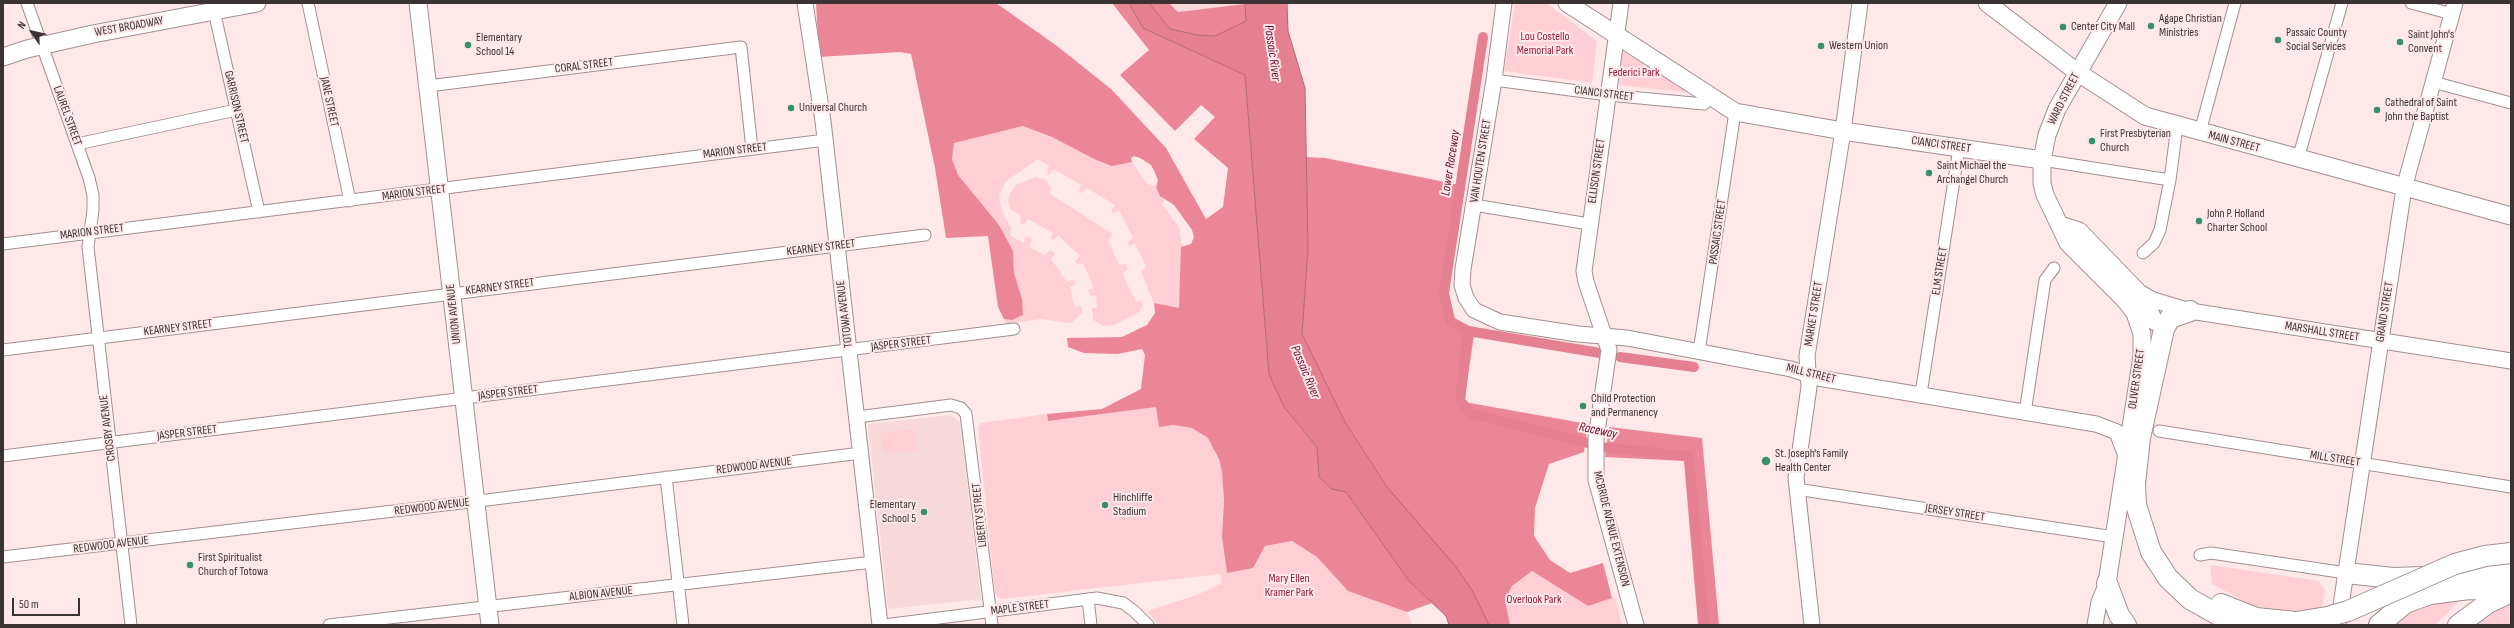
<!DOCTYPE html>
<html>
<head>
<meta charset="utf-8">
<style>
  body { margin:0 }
  #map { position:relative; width:2514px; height:628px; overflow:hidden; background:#fee8ea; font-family:"Sofia Sans Condensed",sans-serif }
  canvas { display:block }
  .frame { position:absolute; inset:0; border:4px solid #3a3233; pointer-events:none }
  .north { position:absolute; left:12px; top:12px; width:40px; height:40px; -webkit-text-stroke:3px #fee8ea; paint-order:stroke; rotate:304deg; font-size:11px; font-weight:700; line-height:16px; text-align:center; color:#3a3233 }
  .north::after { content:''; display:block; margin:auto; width:14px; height:18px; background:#3a3233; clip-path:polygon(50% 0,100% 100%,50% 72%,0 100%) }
  .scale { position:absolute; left:12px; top:598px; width:68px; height:18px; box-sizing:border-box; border:2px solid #3a3233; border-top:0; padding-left:5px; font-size:12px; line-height:14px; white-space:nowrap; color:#3a3233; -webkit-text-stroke:3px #fee8ea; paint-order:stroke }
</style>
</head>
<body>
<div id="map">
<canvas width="2514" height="628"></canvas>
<div class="frame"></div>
<div class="north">N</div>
<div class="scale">50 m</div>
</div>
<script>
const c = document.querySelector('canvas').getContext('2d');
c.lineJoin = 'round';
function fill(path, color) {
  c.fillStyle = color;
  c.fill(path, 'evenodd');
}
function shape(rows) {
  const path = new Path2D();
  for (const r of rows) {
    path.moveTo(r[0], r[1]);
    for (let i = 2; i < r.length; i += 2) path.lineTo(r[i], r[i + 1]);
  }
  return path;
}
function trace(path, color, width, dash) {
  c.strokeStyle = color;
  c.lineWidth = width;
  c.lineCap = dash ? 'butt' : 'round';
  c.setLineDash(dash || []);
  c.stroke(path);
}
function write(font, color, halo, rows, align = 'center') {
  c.font = font + ' "Sofia Sans Condensed",sans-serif';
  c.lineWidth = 4;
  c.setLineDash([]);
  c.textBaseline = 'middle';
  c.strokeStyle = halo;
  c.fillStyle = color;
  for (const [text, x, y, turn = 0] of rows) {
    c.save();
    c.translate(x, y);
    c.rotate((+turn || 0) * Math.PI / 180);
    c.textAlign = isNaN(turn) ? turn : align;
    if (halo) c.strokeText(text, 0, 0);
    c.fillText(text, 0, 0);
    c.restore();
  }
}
const built = shape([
  [1169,3,1245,3,1245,4,1178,12],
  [952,415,960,422,981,599,888,609,868,424]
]);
const green = shape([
  [1515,3,1546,3,1597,41,1592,83,1504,71],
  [1623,51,1693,93,1619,85],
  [1023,126,1052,137,1096,160,1112,166,1132,162,1146,183,1156,187,1164,200,1162,205,1179,227,1182,245,1179,309,1154,303,1141,272,1146,266,1135,244,1129,246,1128,242,1133,238,1119,210,1113,214,1111,211,1115,205,1087,188,1082,193,1079,192,1081,185,1054,169,1049,175,1047,174,1049,166,1038,159,1005,182,999,196,1002,212,1011,228,1010,235,1023,243,1027,236,1032,239,1029,247,1045,255,1051,250,1055,254,1051,259,1067,282,1074,279,1075,284,1070,287,1074,306,1082,307,1082,313,1071,323,1041,319,1006,324,1004,319,1012,320,1022,299,1014,273,1013,251,982,204,958,175,952,159,954,143],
  [1036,177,1046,180,1051,188,1050,194,1113,234,1108,240,1119,265,1126,264,1128,269,1122,273,1136,302,1141,301,1143,304,1139,312,1114,325,1104,326,1093,320,1092,308,1097,308,1096,295,1090,296,1088,291,1094,288,1083,263,1078,265,1075,261,1080,256,1058,235,1054,240,1051,239,1053,233,1028,219,1024,225,1020,223,1021,216,1011,210,1008,203,1009,195,1016,185],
  [1157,407,1159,427,1172,425,1192,428,1208,438,1213,446,1219,459,1224,484,1222,536,1227,573,1253,568,1265,546,1292,541,1317,557,1348,591,1407,612,1412,625,1159,625,1147,611,1197,595,1222,583,1220,574,1001,599,998,597,995,594,978,427,981,423,1047,414,1048,421],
  [915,429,917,450,883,453,880,433],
  [2210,565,2319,581,2325,591,2321,611,2279,610,2253,606,2212,584],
  [1532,571,1588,606,1615,597,1622,625,1510,625,1505,600,1512,586],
  [2462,598,2435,625,2385,625,2422,602],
  [2511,600,2511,625,2468,625]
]);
const forest = shape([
  [816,3,996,3,1057,46,1111,89,1166,148,1206,219,1223,207,1228,168,1194,139,1215,117,1201,105,1175,131,1120,75,1149,50,1112,3,1129,3,1143,28,1245,75,1269,374,1284,407,1317,447,1319,477,1332,489,1346,492,1409,581,1432,603,1407,612,1348,591,1317,557,1292,541,1265,546,1253,568,1227,573,1222,536,1224,500,1222,472,1219,459,1208,438,1192,428,1173,425,1159,427,1156,407,1048,421,1047,414,1102,409,1141,389,1145,355,1142,349,1118,354,1084,353,1068,347,1067,338,1122,337,1147,325,1155,313,1154,303,1179,308,1181,247,1191,244,1194,237,1192,230,1174,205,1160,196,1156,187,1158,180,1155,173,1151,165,1140,158,1134,156,1131,158,1132,162,1112,166,1096,160,1052,137,1023,126,954,143,952,159,958,175,999,225,1013,251,1014,273,1022,299,1023,315,1012,320,1004,319,998,307,988,236,946,238,935,168,911,54,900,52,819,57],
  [1149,3,1169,3,1178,12,1245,4,1246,21,1215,36,1197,35,1170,29],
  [1306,157,1325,158,1465,186,1448,294,1455,319,1475,329,1464,402,1588,424,1584,452,1549,464,1535,508,1534,536,1550,560,1570,573,1603,563,1612,598,1588,606,1532,571,1512,586,1505,600,1510,625,1489,625,1387,487,1345,422,1302,334,1308,249],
  [1609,427,1702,438,1719,625,1698,625,1684,461,1605,457]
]);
const water = shape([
  [1129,3,1149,3,1170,29,1197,35,1215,36,1246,21,1245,3,1287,3,1288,31,1305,88,1308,249,1302,334,1345,422,1387,487,1456,567,1472,590,1489,625,1449,625,1446,616,1409,581,1346,492,1332,489,1319,477,1317,447,1284,407,1269,374,1245,75,1143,28,1129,3]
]);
const canal = shape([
  [1483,37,1444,293,1450,321,1468,331,1460,401,1471,413,1607,448,1689,456,1704,625],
  [1468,331,1600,353],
  [1620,357,1694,367]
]);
const street = shape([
  [27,3,89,178,93,195,93,210,88,247,131,625],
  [308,3,350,201],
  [2411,3,2452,14],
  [213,6,259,212],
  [1494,80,1608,95,1704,104,1711,97],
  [2433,82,2511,103],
  [428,86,741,47,752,149],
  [2200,132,2235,3],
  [77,144,236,110],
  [2298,159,2342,3],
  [2042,160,2170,180],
  [1474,205,1589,224],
  [3,244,825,140],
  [2143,253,2154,243,2160,230,2170,180,2177,126],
  [3,350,925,235],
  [1699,352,1735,112],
  [1921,394,1959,148],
  [2025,413,2045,280,2054,268],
  [857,417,951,405,961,408,966,414,992,625],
  [2159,431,2511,487],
  [3,456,1014,329],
  [666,477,683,625],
  [1796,489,2114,537],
  [2200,555,2211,553,2346,573],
  [3,557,487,500,861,453],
  [1088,599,1091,625],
  [329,625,873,562],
  [884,625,1097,598,1123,603,1134,611,1148,625]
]);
const secondary = shape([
  [805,3,823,121,880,625],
  [1504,3,1494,80,1463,269,1462,285,1466,298,1474,310,1500,322,1578,334,1627,338,1791,369,1818,378,2096,424,2117,432,2126,456],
  [1621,3,1584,271,1586,282,1609,350,1596,438,1596,480,1636,625],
  [2137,291,2153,300,2190,311,2511,361],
  [1812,625,1796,478,1809,387,1807,356,1843,131,1860,3],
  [2095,625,2099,602,2107,583],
  [2338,625,2404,188,2455,3]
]);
const primary = shape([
  [418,3,490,625],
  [1567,3,1735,112,1843,131,2042,160],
  [1987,3,2077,72,2145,116,2511,216],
  [3,57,27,49,93,34,257,3],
  [2060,225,2079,231,2137,291,2144,300,2154,321],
  [2107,583,2142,356,2142,334,2135,313,2125,300,2068,243,2045,195,2042,183,2042,160,2047,135,2057,109,2118,3]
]);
const highway = shape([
  [2190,311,2170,318,2164,329,2140,438,2135,484,2136,505,2151,552,2168,578,2190,599,2236,625],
  [2346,573,2393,578,2511,574],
  [2107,583,2119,615,2126,625],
  [2221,604,2256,618,2296,622],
  [2379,625,2405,603,2430,594,2469,589,2511,590],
  [2458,625,2488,603,2511,592]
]);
const highwayBridge = shape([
  [2296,622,2327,617,2348,611,2455,564,2485,556,2511,553]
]);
const markers = [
  [2151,26,4,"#369167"],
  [2063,27,4,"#369167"],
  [2278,40,4,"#369167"],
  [2400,42,4,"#369167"],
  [468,45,4,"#369167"],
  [1821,46,4,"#369167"],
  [791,108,4,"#369167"],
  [2377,110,4,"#369167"],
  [2092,141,4,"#369167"],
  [1929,173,4,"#369167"],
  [2199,221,4,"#369167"],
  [1583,406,4,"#369167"],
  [1766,461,5,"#369167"],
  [1105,505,4,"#369167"],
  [924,512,4,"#369167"],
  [190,565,4,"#369167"]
];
const poiNames = [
  ["Agape Christian",2159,19],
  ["Ministries",2159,33],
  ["Center City Mall",2071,27],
  ["Passaic County",2286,33],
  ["Social Services",2286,47],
  ["Saint John's",2408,35],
  ["Convent",2408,49],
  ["Elementary",476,38],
  ["School 14",476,52],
  ["Western Union",1829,46],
  ["Cathedral of Saint",2385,103],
  ["John the Baptist",2385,117],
  ["Universal Church",799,108],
  ["First Presbyterian",2100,134],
  ["Church",2100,148],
  ["Saint Michael the",1937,166],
  ["Archangel Church",1937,180],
  ["John P. Holland",2207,214],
  ["Charter School",2207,228],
  ["Child Protection",1591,399],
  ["and Permanency",1591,413],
  ["St. Joseph's Family",1775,454],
  ["Health Center",1775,468],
  ["Hinchliffe",1113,498],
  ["Stadium",1113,512],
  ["Elementary",916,505,"right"],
  ["School 5",916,519,"right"],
  ["First Spiritualist",198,558],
  ["Church of Totowa",198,572]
];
const streetNames = [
  ["WEST BROADWAY",129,27,-10],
  ["CORAL STREET",584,66,-7],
  ["CIANCI STREET",1604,94,7],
  ["WARD STREET",2064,99,-63],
  ["JANE STREET",329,102,78],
  ["GARRISON STREET",236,107,77],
  ["LAUREL STREET",67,116,70],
  ["MAIN STREET",2234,142,15],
  ["CIANCI STREET",1941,145,8],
  ["MARION STREET",735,151,-7],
  ["VAN HOUTEN STREET",1481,161,-81],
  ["ELLISON STREET",1597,171,-82],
  ["MARION STREET",414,193,-7],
  ["MARION STREET",92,232,-7],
  ["PASSAIC STREET",1718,232,-82],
  ["KEARNEY STREET",821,248,-7],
  ["ELM STREET",1940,271,-81],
  ["KEARNEY STREET",500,287,-7],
  ["GRAND STREET",2385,312,-81],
  ["UNION AVENUE",454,314,-96],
  ["TOTOWA AVENUE",845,314,-97],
  ["MARKET STREET",1814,314,-81],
  ["KEARNEY STREET",178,328,-7],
  ["MARSHALL STREET",2322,332,9],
  ["JASPER STREET",901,344,-7],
  ["MILL STREET",1811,374,14],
  ["OLIVER STREET",2137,379,-82],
  ["JASPER STREET",508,393,-7],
  ["CROSBY AVENUE",108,428,-97],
  ["JASPER STREET",187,433,-7],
  ["MILL STREET",2335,459,9],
  ["REDWOOD AVENUE",754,466,-7],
  ["REDWOOD AVENUE",432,507,-7],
  ["JERSEY STREET",1955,513,9],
  ["LIBERTY STREET",980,515,-96],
  ["MCBRIDE AVENUE EXTENSION",1611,529,76],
  ["REDWOOD AVENUE",111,545,-7],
  ["ALBION AVENUE",601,594,-6],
  ["MAPLE STREET",1020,608,-7]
];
const parkNames = [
  ["Lou Costello",1545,37],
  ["Memorial Park",1545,51],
  ["Federici Park",1634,73],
  ["Mary Ellen",1289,579],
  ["Kramer Park",1289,593],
  ["Overlook Park",1534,600]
];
const waterNames = [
  ["Passaic River",1272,53,82],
  ["Lower Raceway",1451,163,-81],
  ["Passaic River",1305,372,67],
  ["Raceway",1598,431,12]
];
fill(built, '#f7d9dc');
fill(green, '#ffcfd5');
fill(forest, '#eb8696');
fill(water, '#e58091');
trace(water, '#b26975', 1);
trace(canal, '#e58091', 10);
trace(street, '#a28e90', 13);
trace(secondary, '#a28e90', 17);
trace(primary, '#a28e90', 19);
trace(highway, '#a28e90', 22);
trace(street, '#fff', 11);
trace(secondary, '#fff', 15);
trace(primary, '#fff', 17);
trace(highway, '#fff', 20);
trace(highwayBridge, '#a28e90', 22, []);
trace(highwayBridge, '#fff', 20);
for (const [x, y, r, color] of markers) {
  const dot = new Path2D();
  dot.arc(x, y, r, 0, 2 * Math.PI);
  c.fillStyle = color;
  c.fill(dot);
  trace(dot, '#fee8ea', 1.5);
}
write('12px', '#3a3233', '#fee8ea', poiNames, 'left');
write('12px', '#3a3233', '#fee8ea', streetNames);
write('12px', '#951d3f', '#fee8ea', parkNames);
write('italic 13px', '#690c29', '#fee8ea', waterNames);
</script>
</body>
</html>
